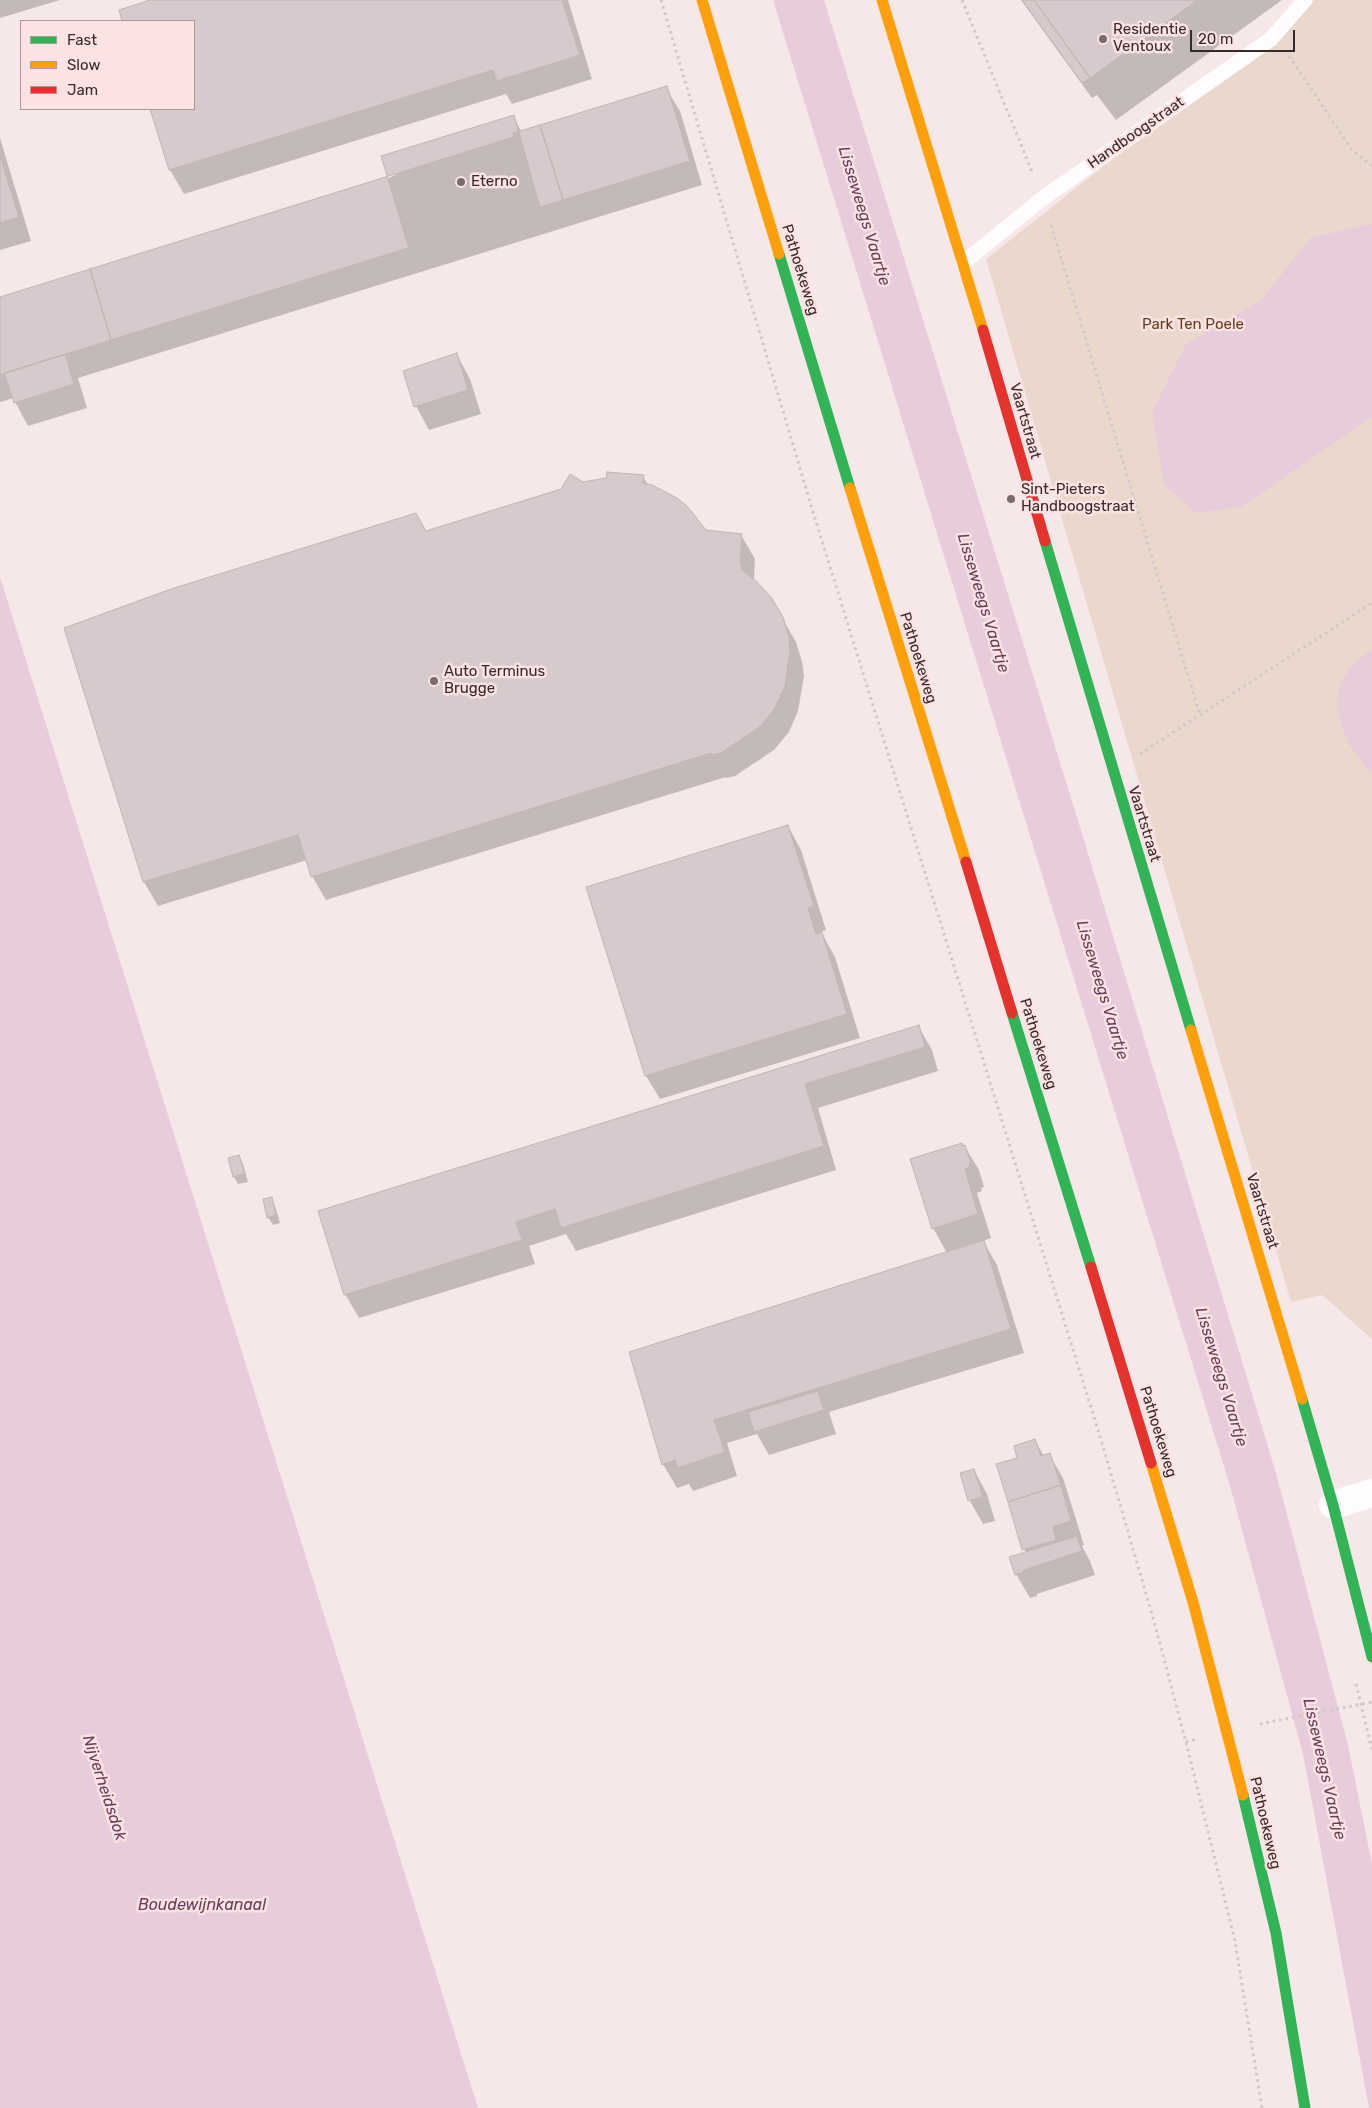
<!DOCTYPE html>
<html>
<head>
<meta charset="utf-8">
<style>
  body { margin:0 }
  #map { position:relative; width:1372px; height:2108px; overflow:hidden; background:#f6e8e8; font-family:Rubik,sans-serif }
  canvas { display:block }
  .legend { position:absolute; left:20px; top:20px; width:175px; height:90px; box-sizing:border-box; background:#fce2e2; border:1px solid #ad9898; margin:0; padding:6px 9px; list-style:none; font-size:15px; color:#362a2a }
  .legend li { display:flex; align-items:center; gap:10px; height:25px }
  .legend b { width:25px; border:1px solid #ad9898 }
  .scale { position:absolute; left:1190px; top:30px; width:105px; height:22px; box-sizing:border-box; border:2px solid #362a2a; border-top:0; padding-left:6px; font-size:15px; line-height:18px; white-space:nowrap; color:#362a2a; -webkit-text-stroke:4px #fce2e2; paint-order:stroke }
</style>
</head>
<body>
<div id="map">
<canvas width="1372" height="2108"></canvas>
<ul class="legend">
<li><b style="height:6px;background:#30b455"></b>Fast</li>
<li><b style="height:6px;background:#ff9f0a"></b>Slow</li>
<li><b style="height:6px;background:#e5322d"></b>Jam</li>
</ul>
<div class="scale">20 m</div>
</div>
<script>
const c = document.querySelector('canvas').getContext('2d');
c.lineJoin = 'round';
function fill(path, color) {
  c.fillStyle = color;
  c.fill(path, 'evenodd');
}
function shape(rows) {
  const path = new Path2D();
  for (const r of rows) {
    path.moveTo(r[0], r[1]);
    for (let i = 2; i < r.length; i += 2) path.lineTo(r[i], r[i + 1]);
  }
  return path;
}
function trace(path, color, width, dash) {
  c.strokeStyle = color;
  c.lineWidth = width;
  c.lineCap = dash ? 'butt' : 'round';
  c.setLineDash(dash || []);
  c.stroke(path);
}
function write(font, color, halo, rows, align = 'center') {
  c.font = font + ' Rubik,sans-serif';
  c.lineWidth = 5;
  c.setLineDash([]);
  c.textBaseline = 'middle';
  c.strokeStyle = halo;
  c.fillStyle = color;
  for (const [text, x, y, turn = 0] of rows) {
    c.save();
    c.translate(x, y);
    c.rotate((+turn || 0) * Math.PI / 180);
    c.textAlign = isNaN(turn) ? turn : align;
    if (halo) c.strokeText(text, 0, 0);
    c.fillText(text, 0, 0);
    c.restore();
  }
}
const green = shape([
  [1314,0,1372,0,1372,1339,1322,1295,1291,1302,986,259]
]);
const water = shape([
  [773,0,824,0,1076,814,1276,1473,1348,1745,1372,1864,1372,2108,1369,2108,1303,1754,1230,1486],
  [1369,224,1372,225,1372,417,1241,507,1196,513,1164,485,1152,412,1186,344,1261,300,1310,238],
  [0,577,478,2108,0,2108],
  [1372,650,1372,775,1350,746,1342,727,1337,706,1341,681,1354,663]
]);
const shadow = shape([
  [0,0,60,0,0,18],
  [154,0,568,0,592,79,512,104,506,94,184,194,170,170,151,109,194,109,194,21,124,21,120,10],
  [1021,0,1282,0,1116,120,1097,95,1092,98],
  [666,88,680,111,702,185,78,378,87,408,28,426,13,398,1,402,0,401,0,298,389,178,513,117,522,132],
  [0,138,31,241,0,250],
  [457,355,470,379,481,414,429,430,416,406],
  [643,477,648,485,706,531,741,535,755,559,754,580,770,598,796,642,802,662,804,676,798,711,789,732,774,750,735,776,727,778,726,777,326,900,312,876,307,860,158,906,144,882,66,629,426,532,583,483],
  [788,826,801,850,826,930,821,932,835,957,860,1038,660,1099,646,1076,588,888],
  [918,1026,932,1050,938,1071,818,1108,836,1170,576,1251,566,1234,529,1246,535,1264,359,1318,345,1294],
  [963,1147,965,1147,979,1170,984,1187,981,1188,982,1191,977,1193,991,1238,983,1241,997,1265,1024,1353,829,1412,836,1434,769,1455,757,1434,727,1443,737,1476,693,1491,689,1484,677,1488,663,1464,656,1442,947,1253,933,1228],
  [239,1157,243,1164,248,1182,238,1184,234,1177],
  [271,1199,275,1206,280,1223,273,1225,268,1217],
  [1035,1441,1044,1456,1049,1454,1063,1478,1084,1545,1082,1546,1090,1561,1095,1575,1037,1594,1037,1596,1030,1598,1016,1574,1026,1553,1024,1549,1019,1459],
  [974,1470,987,1494,995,1521,983,1524,970,1501,962,1474]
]);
const building = shape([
  [150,0,562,0,580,55,497,81,493,70,169,170,150,109,194,109,194,21,122,21,119,10,150,0],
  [1022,0,1034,0,1090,78,1082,83,1022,0],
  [1034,0,1198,0,1090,78,1034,0],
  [667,86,690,161,563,200,540,125,667,86],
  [514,115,540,208,409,248,381,156,514,115],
  [540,125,563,200,111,340,90,269,514,137,513,133,540,125],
  [0,156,19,217,0,223,0,156],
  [90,269,111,340,0,375,0,297,90,269],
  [457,353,468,390,414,407,403,371,457,353],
  [65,354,74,384,14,403,4,373,65,354],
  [607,472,644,475,643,483,652,485,677,498,687,506,706,530,742,534,740,564,742,564,742,570,755,580,771,597,783,617,789,637,790,651,785,686,775,708,761,726,721,753,712,755,711,753,311,877,298,835,143,882,64,628,171,589,416,513,426,531,561,489,570,474,583,482,606,478,607,472],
  [788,825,814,906,808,908,816,934,822,932,847,1014,645,1076,586,887,788,825],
  [919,1025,925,1047,805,1084,824,1146,561,1228,555,1209,516,1222,522,1240,344,1295,318,1211,919,1025],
  [962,1143,963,1146,965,1145,971,1163,969,1164,970,1167,965,1169,978,1214,932,1229,910,1159,962,1143],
  [239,1155,245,1174,233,1177,228,1158,239,1155],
  [272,1197,276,1215,267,1218,263,1199,272,1197],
  [984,1240,1011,1329,714,1420,725,1452,678,1468,675,1460,662,1465,629,1352,984,1240],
  [818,1391,824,1410,754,1432,748,1412,818,1391],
  [1035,1439,1041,1456,1050,1453,1061,1485,1008,1502,996,1464,1017,1458,1014,1446,1035,1439],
  [974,1469,983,1497,968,1501,960,1473,974,1469],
  [1061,1485,1071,1521,1053,1527,1056,1540,1022,1550,1008,1502,1061,1485],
  [1077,1536,1082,1551,1024,1570,1024,1572,1015,1575,1009,1557,1077,1536]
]);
const path = shape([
  [661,0,813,512,1102,1443,1152,1614,1186,1742,1235,1941,1262,2108],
  [962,0,1033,174],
  [1289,56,1352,150,1372,166],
  [1051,225,1200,715],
  [1140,754,1372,603],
  [1356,1684,1372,1750],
  [1260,1724,1372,1702],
  [1186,1742,1198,1739]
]);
const lane = shape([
  [963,263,1043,198,1271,39,1305,0]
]);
const street = shape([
  [1333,1505,1372,1493]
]);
const fast = shape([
  [779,254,850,488],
  [1045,541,1191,1030],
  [1012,1013,1091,1267],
  [1302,1399,1333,1505,1372,1657],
  [1243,1795,1276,1933,1305,2108]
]);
const slow = shape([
  [702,0,779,254],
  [882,0,983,330],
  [850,488,966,862],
  [1191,1030,1302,1399],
  [1151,1463,1193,1602,1243,1795]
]);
const jam = shape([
  [983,330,1045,541],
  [966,862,1012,1013],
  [1091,1267,1151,1463]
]);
const markers = [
  [1103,39,5,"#796c6c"],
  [461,182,5,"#796c6c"],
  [1011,499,5,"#796c6c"],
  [434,681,5,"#796c6c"]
];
const poiNames = [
  ["Residentie",1113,30],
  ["Ventoux",1113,47],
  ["Eterno",471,182],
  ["Sint-Pieters",1021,490],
  ["Handboogstraat",1021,507],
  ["Auto Terminus",444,672],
  ["Brugge",444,689]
];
const streetNames = [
  ["Handboogstraat",1136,133,-35],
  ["Pathoekeweg",800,270,73],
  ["Vaartstraat",1025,421,74],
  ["Pathoekeweg",918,658,73],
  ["Vaartstraat",1144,824,73],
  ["Pathoekeweg",1038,1044,73],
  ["Vaartstraat",1262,1211,73],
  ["Pathoekeweg",1158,1432,73],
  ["Pathoekeweg",1265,1823,77]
];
const parkNames = [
  ["Park Ten Poele",1193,325]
];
const waterNames = [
  ["Lisseweegs Vaartje",864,216,73],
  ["Lisseweegs Vaartje",983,603,73],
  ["Lisseweegs Vaartje",1102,990,73],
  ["Lisseweegs Vaartje",1221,1377,73],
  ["Lisseweegs Vaartje",1324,1769,77],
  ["Nijverheidsdok",104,1788,72],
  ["Boudewijnkanaal",202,1905]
];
fill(green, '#ebd8cd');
fill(water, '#e7cddb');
fill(shadow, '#0003');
fill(building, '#d7cacc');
trace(building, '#c0b4b5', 1);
trace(path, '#cfc8c8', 3, [2.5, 4]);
trace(lane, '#fefcfc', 15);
trace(street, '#fefcfc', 28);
trace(fast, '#30b455', 11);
trace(slow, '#ff9f0a', 11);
trace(jam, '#e5322d', 11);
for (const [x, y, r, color] of markers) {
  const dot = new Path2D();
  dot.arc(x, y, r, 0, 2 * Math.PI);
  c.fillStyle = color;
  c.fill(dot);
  trace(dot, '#fce2e2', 2);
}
write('15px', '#362a2a', '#fce2e2', poiNames, 'left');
write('15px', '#362a2a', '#fce2e2', streetNames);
write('15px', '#623c18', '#fce2e2', parkNames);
write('italic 16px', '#683d5c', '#fce2e2', waterNames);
</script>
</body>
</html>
